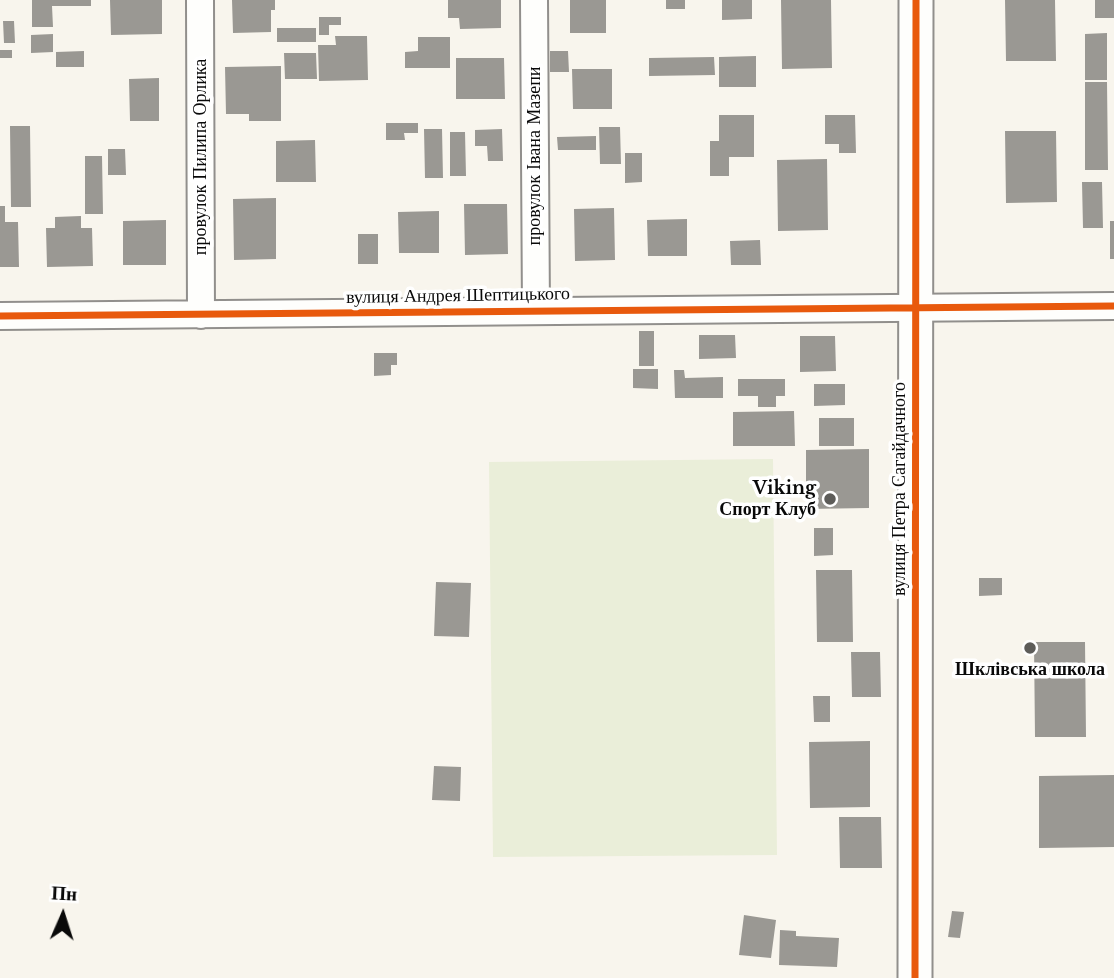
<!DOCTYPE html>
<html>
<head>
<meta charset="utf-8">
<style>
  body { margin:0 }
  #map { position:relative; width:1114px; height:978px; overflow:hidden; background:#f8f5ed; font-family:"Libre Baskerville",serif }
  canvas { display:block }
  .north { position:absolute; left:28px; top:880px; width:70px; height:70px; -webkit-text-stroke:5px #fff; paint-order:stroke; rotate:3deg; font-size:19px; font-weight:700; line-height:28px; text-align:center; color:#090909 }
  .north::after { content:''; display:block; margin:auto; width:24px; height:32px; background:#090909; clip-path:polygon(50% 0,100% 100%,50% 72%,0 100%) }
</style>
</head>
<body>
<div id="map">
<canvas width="1114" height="978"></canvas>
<div class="north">Пн</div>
</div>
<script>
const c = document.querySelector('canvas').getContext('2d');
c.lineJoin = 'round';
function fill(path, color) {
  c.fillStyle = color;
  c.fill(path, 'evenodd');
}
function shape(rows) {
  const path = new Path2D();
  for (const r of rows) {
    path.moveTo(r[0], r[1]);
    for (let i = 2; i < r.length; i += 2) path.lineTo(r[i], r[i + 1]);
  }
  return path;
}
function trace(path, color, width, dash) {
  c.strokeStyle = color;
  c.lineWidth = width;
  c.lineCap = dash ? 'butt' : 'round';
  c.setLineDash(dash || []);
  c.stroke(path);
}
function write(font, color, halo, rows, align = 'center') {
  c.font = font + ' "Libre Baskerville",serif';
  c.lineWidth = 7;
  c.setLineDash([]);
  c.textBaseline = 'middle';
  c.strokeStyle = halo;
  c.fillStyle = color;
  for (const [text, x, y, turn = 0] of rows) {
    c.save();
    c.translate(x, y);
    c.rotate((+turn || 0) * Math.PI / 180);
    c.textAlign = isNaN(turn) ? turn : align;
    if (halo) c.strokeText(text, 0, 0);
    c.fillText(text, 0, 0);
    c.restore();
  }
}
const pitch = shape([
  [773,459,777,855,493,857,489,462]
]);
const building = shape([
  [32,0,91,0,91,6,52,6,53,27,32,27],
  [110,0,162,0,162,34,111,35],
  [232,0,275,0,275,10,271,10,271,32,233,33],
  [448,0,501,0,501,28,460,29,459,18,448,18],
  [570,0,606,0,606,33,570,33],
  [666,0,685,0,685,9,666,9],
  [722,0,752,0,752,19,722,20],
  [781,0,831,0,832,68,782,69],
  [1005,0,1055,0,1056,61,1006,61],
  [1095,0,1114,0,1114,18,1095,18],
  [319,17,341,17,341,25,329,25,329,35,319,35],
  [3,21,14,21,15,43,4,43],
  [277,28,316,28,316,42,277,42],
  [1107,33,1107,80,1085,80,1085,34],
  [53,34,53,52,31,53,31,35],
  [335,36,367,36,368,80,319,81,318,45,336,45],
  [418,37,450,37,450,68,405,68,405,52,418,51],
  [0,50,12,50,12,58,0,58],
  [84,51,84,67,56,67,56,52],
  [550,51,568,51,569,72,550,72],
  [284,53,316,53,317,79,285,79],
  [756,56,756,87,719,87,719,57],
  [714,57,715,75,649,76,649,58],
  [456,58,504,58,505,99,456,99],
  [281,66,281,121,249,121,249,114,226,114,225,67],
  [572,69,612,69,612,109,573,109],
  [159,78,159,121,130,121,129,79],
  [1085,82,1107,82,1108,170,1085,170],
  [719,115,754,115,754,157,729,157,729,176,710,176,710,141,719,141],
  [825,115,855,115,856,153,839,153,839,144,825,144],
  [386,123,418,123,418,133,404,133,405,140,386,140],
  [10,126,30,126,31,207,11,207],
  [599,127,620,127,621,164,600,164],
  [424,129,442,129,443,178,425,178],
  [502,129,503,161,488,161,487,146,475,146,475,130],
  [1005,131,1056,131,1057,202,1006,203],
  [450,132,465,132,466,176,450,176],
  [596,136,596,150,558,150,557,137],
  [315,140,316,182,276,182,276,141],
  [108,149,125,149,126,175,108,175],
  [625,153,642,153,642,182,625,183],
  [85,156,102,156,103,214,85,214],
  [827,159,828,230,778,231,777,160],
  [1082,182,1102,182,1103,228,1083,228],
  [276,198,276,259,234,260,233,199],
  [464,204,507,204,508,254,465,255],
  [0,206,5,206,5,222,18,222,19,267,0,267],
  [614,208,615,260,575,261,574,209],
  [439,211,439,253,399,253,398,212],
  [81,216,81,228,92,228,93,266,47,267,46,228,55,228,55,217],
  [687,219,687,256,648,256,647,220],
  [166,220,166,265,123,265,123,221],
  [1110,221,1114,221,1114,259,1110,259],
  [358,234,378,234,378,264,358,264],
  [760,240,761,265,731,265,730,241],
  [639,331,654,331,654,366,639,366],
  [699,335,735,335,736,358,699,359],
  [800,336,835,336,836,371,800,372],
  [374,353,397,353,397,365,391,365,391,375,374,376],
  [633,369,658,369,658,389,633,388],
  [674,370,684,370,685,378,723,377,723,398,675,398],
  [738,379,785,379,785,396,776,396,776,407,758,407,758,396,738,396],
  [814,384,845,384,845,405,814,406],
  [794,411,795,446,733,446,733,412],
  [819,418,854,418,854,446,819,446],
  [869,449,869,508,806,509,806,450],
  [814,528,833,528,833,555,814,556],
  [816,570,852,570,853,642,817,642],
  [979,578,1002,578,1002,595,979,596],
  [436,582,471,583,469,637,434,636],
  [1034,642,1085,642,1086,737,1035,737],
  [851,652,880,652,881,697,852,697],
  [813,696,830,696,830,722,814,722],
  [870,741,870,807,810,808,809,742],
  [434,766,461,767,460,801,432,800],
  [1114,775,1114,847,1039,848,1039,776],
  [839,817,881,817,882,868,840,868],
  [952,911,964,912,960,938,948,937],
  [744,915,776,920,771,958,739,955],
  [780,930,796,931,796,936,839,938,837,967,779,965]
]);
const minor = shape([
  [200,0,201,315],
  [534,0,536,311],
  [0,316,1114,306]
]);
const tertiary = shape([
  [915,978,916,0]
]);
const cycleway = shape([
  [0,316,1114,306],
  [915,978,916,0]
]);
const markers = [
  [830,499,7,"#5d5c59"],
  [1030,648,7,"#5d5c59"]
];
const streetNames = [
  ["провулок Івана Мазепи",535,156,-90],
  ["провулок Пилипа Орлика",201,157,-90],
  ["вулиця Андрея Шептицького",458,296,-1],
  ["вулиця Петра Сагайдачного",900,489,-90]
];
const poiNames = [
  ["Viking",816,489],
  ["Спорт Клуб",816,510],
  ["Шклівська школа",1030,670,"center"]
];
fill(pitch, '#eaeed9');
fill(building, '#9a9893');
trace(minor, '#918f8c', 30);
trace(tertiary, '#918f8c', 37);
trace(minor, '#fefefc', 26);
trace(tertiary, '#fefefc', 33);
trace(cycleway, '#e8590c', 7);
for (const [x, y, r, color] of markers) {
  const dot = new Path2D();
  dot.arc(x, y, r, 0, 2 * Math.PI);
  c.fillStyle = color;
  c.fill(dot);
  trace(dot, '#fff', 2.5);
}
write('18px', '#090909', '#fff', streetNames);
write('bold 18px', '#090909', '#fff', poiNames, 'right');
</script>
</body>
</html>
